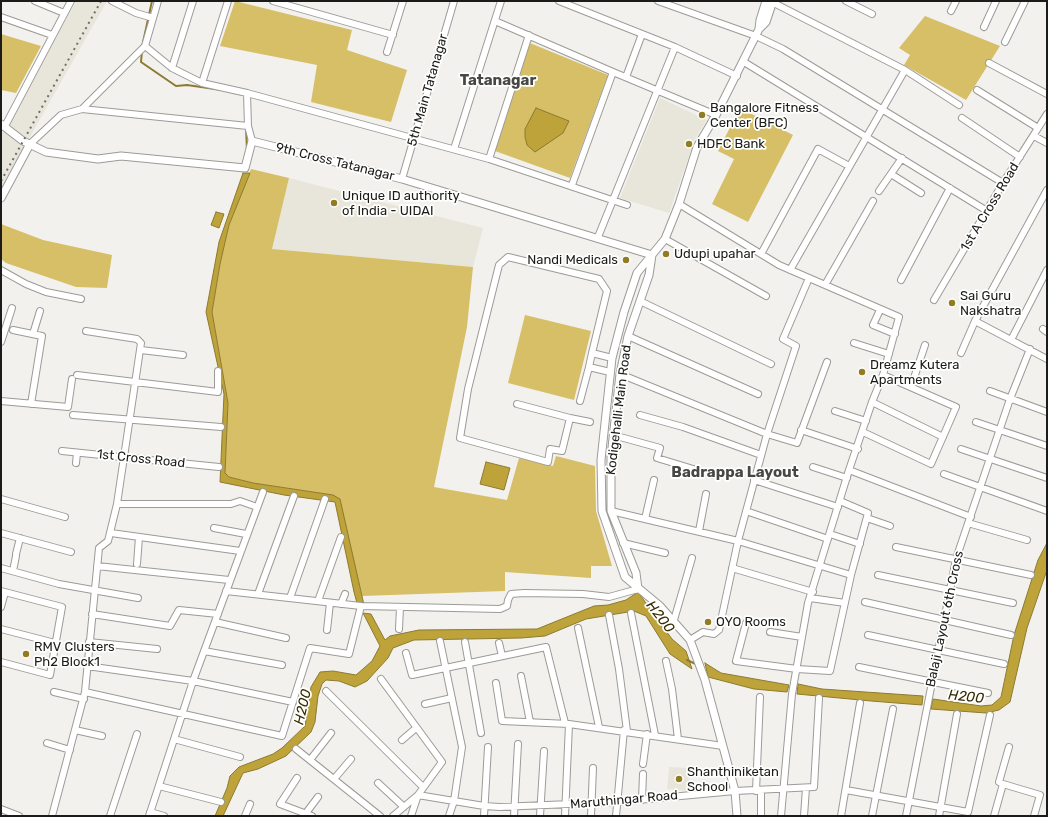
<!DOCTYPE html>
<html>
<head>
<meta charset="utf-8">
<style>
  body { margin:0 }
  #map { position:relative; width:1048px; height:817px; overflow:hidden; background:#f2f1ee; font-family:Rubik,sans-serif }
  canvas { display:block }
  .frame { position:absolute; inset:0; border:2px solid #1b1b1a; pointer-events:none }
</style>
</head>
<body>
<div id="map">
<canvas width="1048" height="817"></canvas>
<div class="frame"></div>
</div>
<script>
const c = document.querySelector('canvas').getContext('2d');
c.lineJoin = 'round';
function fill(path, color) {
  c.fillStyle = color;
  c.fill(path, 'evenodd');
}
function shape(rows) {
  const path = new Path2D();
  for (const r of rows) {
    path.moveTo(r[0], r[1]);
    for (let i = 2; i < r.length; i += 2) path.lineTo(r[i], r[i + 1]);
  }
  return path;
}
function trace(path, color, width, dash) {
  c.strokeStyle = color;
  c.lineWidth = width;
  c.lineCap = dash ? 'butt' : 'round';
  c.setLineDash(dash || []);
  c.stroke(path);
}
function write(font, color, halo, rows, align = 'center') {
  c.font = font + ' Rubik,sans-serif';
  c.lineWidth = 3.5;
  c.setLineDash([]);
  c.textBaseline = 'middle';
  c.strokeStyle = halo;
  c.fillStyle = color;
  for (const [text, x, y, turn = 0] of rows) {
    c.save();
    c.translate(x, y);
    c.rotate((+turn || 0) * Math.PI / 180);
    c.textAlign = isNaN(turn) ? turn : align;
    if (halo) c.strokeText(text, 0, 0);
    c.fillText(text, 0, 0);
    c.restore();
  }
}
const built = shape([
  [76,1,107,1,1,188,1,135],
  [660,98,707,120,695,139,669,213,620,198],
  [289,178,483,228,473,267,271,249],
  [669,767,690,768,688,791,667,789]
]);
const green = shape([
  [235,1,352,30,347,50,407,70,391,122,311,102,317,65,220,46],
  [925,16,1000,46,966,100,904,65,910,55,899,48],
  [1,34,41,46,16,93,1,90],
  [530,43,608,75,570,178,495,151],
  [740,108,793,135,748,222,712,204,734,159,718,151],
  [251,169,289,178,272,249,473,267,467,327,434,487,507,500,519,458,553,466,556,456,595,466,596,511,612,566,591,566,591,578,505,572,505,591,362,596,351,553,333,495,253,483,229,477,225,473,228,403,212,312,220,264,229,225],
  [1,224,43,240,112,255,107,288,76,287,6,263,1,259],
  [525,315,591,331,574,400,508,383]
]);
const water = shape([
  [536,108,569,121,563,133,535,152,527,145,525,137,525,129,536,108],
  [243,173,250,173,229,225,220,264,212,312,228,403,225,473,229,477,253,483,333,495,340,499,364,605,357,603,354,592,335,502,284,495,220,482,224,394,206,312,219,242,243,173],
  [216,212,224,214,219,228,211,225,216,212],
  [486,462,510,468,504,490,480,484,486,462],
  [1047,543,1047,570,1027,628,1010,702,999,710,986,713,931,709,933,699,981,706,992,705,1001,697,1014,635,1038,560,1047,543],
  [638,592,672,639,686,651,692,669,670,654,646,616,634,611,586,619,545,636,521,638,414,640,393,648,388,658,367,681,355,687,339,681,326,680,322,684,318,696,315,722,311,732,286,756,258,769,243,773,223,816,215,816,227,788,230,776,239,767,273,754,282,748,305,726,311,687,320,672,333,671,356,675,372,661,380,646,363,613,371,614,385,640,390,636,419,630,537,629,594,606,608,605,626,600,638,592],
  [705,663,721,673,789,685,787,692,754,689,708,677,705,663],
  [798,684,822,689,923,696,922,705,871,701,797,694,798,684]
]);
const stream = shape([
  [142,47,152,1],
  [142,51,141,62,176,86,187,85,222,90],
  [246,128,247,150],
  [687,660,698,665]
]);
const minor = shape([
  [35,1,64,13],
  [112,1,136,13,153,18],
  [273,1,393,35],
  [559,1,675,47],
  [658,1,756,36,783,49,1003,183],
  [770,1,905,70],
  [846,1,872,14],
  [951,11,956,1],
  [1,17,52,35],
  [495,21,613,72,572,185],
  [984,27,996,1],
  [1005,42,1025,1],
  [145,46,172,68,202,83,247,93,248,126],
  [387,52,403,1],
  [744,62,987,211],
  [989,63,1047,94],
  [172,68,193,1],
  [613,72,716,115],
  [626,77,642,34],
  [202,83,228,1],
  [977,90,1038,128],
  [247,93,489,159,627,205],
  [82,109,145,46,158,1],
  [962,118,1020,157],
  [5,126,71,1],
  [1034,136,1047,143],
  [30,144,61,115,82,109,248,126,252,141],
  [454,149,501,1],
  [489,159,529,35],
  [891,174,921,193],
  [402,179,454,1],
  [879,191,902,158],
  [679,204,779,265,899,317,883,375,872,402,849,470,808,603,792,694,781,816],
  [598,237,675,47,737,76],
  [665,239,766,296],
  [761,254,818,149,849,166],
  [1,270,26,284,46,292,81,299],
  [790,270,905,70,959,105],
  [901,280,950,188],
  [825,285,873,201],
  [934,300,1003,183,1047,114],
  [640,301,771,364],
  [880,310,873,325,895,334],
  [975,321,1047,359],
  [1043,329,1047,332],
  [13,330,42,336,31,404],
  [33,334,40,311],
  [628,336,758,394],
  [1011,340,1047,270],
  [1,342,12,308],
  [854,343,889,354],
  [141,350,183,355],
  [961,353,975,321,1047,190],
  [610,372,589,367,592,353,612,358],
  [620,374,767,434,797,443,827,362],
  [77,375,218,392,218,371],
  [911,387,925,345],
  [990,391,1047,412],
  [1,401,68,407,72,379],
  [580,401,589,367],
  [872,402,943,437],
  [517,404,570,418],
  [835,411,866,421],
  [73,415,221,427],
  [640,415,683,427,761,455],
  [590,422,570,418,562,451,550,449,548,462,460,438,468,389,499,265,508,257,599,279,607,291,592,353],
  [976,422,1047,446],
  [801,430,858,449],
  [863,432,931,464,956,407,883,375],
  [613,435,660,448,657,458,713,475],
  [961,449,1047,478],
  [62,451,219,467],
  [76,463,77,453],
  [813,467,847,478],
  [849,470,971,517],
  [944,474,1047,511],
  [754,480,838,507],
  [1,499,65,517],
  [117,504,231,504,240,501,257,507],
  [611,511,738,541,767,434,796,346,783,339,809,278],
  [746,511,828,539],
  [867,518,890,526],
  [645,519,654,480],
  [968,523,1027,540],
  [214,528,246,534],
  [699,531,706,494],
  [1,533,71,552],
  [111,533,240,551],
  [830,534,860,544],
  [623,543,665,553],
  [896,547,1031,575],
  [16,554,20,538],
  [137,564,139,537],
  [97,566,229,580],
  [1,568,59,584,138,598],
  [732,568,813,592],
  [13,571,16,556],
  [878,575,1013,603],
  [1,591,62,607,50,675,1,662],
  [226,591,361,606,500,609,507,606,508,600,511,594,524,593,583,594,609,597,638,589],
  [258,594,294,496],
  [290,598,325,499],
  [810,598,845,603],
  [318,601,341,537],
  [865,602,1011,635],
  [341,604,345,594],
  [1,607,5,592],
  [631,613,655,735],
  [92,614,170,626,179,610,218,614],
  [609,615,619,669,627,731],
  [674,620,692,558],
  [215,622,286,638],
  [746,623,736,661,797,669,830,671,851,575,868,513,840,501],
  [578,628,599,727],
  [1,629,55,643],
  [399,629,400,607],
  [327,630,330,603],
  [770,632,802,637],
  [868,635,1004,664],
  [690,640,703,632,714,634,719,630,738,541,851,575],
  [440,641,462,747,454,801,449,816],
  [89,642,157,649],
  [465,642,481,733],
  [499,643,502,656],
  [204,651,282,665],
  [406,653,412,675,546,647,565,723],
  [666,661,672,689,678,739],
  [87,666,193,681,293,702],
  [859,667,988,693],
  [521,676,530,722],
  [381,679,442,762,418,795,393,816],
  [496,683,502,721,569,724,723,746],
  [326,691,423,787],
  [54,692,84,699],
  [85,692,282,736,310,648,349,654,361,606],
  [425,704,452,698],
  [75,730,102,736],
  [174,739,240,757],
  [402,740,416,728],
  [47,743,70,750],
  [296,749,380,816],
  [310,760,331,733],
  [643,764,647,734],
  [297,778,280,804,312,816],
  [334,779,351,759],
  [378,783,404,807],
  [1003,784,999,782,1009,747],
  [159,786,221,802],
  [846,790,968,812,990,715],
  [756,791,760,697],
  [642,800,643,774],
  [1,809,19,816],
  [150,812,164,816],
  [306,813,318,797],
  [52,816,85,692,99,548,108,541,117,504,141,343,137,339,86,331],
  [110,816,137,734],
  [149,816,193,681,263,492],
  [245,816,250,804],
  [411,816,418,795,484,806,500,807,616,802,735,791,814,787,819,698],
  [484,816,488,747],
  [514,816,518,744],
  [540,816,544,751],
  [565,816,569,724],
  [591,816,593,768],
  [616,816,624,730],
  [761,816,761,790],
  [804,816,806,788],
  [841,816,860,703],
  [872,816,893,709],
  [906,816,956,559,1010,399,1030,349],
  [939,816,957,714],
  [994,816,1003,784,1040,795,1034,816]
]);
const tertiary = shape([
  [759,29,760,20,766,1],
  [1,124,23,141,46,152,98,159,121,156,245,168,252,141,402,179,652,255],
  [1,198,30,144],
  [638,589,636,573,611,511,611,457,620,374,628,336,649,275,652,255],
  [737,816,735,791,705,680,690,640,660,606,625,577,602,511,601,460,612,358,624,312,637,273,665,239,679,204,697,147,716,115,759,29,766,22,773,1]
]);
const rail = shape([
  [1,181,101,1]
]);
const markers = [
  [702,115,4,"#927c23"],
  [689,144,4,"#927c23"],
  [334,203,4,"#927c23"],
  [666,254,4,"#927c23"],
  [626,260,4,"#927c23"],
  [952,303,4,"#927c23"],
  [862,372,4,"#927c23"],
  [708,622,4,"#927c23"],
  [26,654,4,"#927c23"],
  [679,779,4,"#927c23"]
];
const streetNames = [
  ["5th Main Tatanagar",428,90,-74],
  ["9th Cross Tatanagar",335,162,14],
  ["1st A Cross Road",990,207,-59],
  ["Kodigehalli Main Road",619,410,-83],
  ["1st Cross Road",141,459,6],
  ["Balaji Layout 6th Cross",945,619,-78],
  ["Maruthingar Road",624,800,-5]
];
const poiNames = [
  ["Bangalore Fitness",710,108],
  ["Center (BFC)",710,123],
  ["HDFC Bank",697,144],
  ["Unique ID authority",342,196],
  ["of India - UIDAI",342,211],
  ["Udupi upahar",674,254],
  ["Nandi Medicals",618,260,"right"],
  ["Sai Guru",960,296],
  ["Nakshatra",960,311],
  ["Dreamz Kutera",870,365],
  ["Apartments",870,380],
  ["OYO Rooms",716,622],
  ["RMV Clusters",34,647],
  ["Ph2 Block1",34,662],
  ["Shanthiniketan",687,772],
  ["School",687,787]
];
const waterNames = [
  ["H200",660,617,52],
  ["H200",966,697,6],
  ["H200",303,707,-77]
];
const quarterNames = [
  ["Tatanagar",498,81],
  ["Badrappa Layout",735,473]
];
fill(built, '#e8e6da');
fill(green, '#d6bf66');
fill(water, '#bda339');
trace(water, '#8c7a30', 1);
trace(stream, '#8c7a30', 2);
trace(minor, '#9c9b97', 8);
trace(tertiary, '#9c9b97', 9);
trace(minor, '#fff', 6);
trace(tertiary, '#fff', 7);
trace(rail, '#6f6e6c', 2, [2, 4]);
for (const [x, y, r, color] of markers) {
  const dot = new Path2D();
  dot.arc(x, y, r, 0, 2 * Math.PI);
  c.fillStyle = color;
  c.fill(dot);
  trace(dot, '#fffffe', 1.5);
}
write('13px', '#1b1b1a', '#fffffe', streetNames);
write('13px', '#1b1b1a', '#fffffe', poiNames, 'left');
write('italic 14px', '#352b00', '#fffffe', waterNames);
write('bold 15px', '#474744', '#fffffe', quarterNames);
</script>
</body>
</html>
